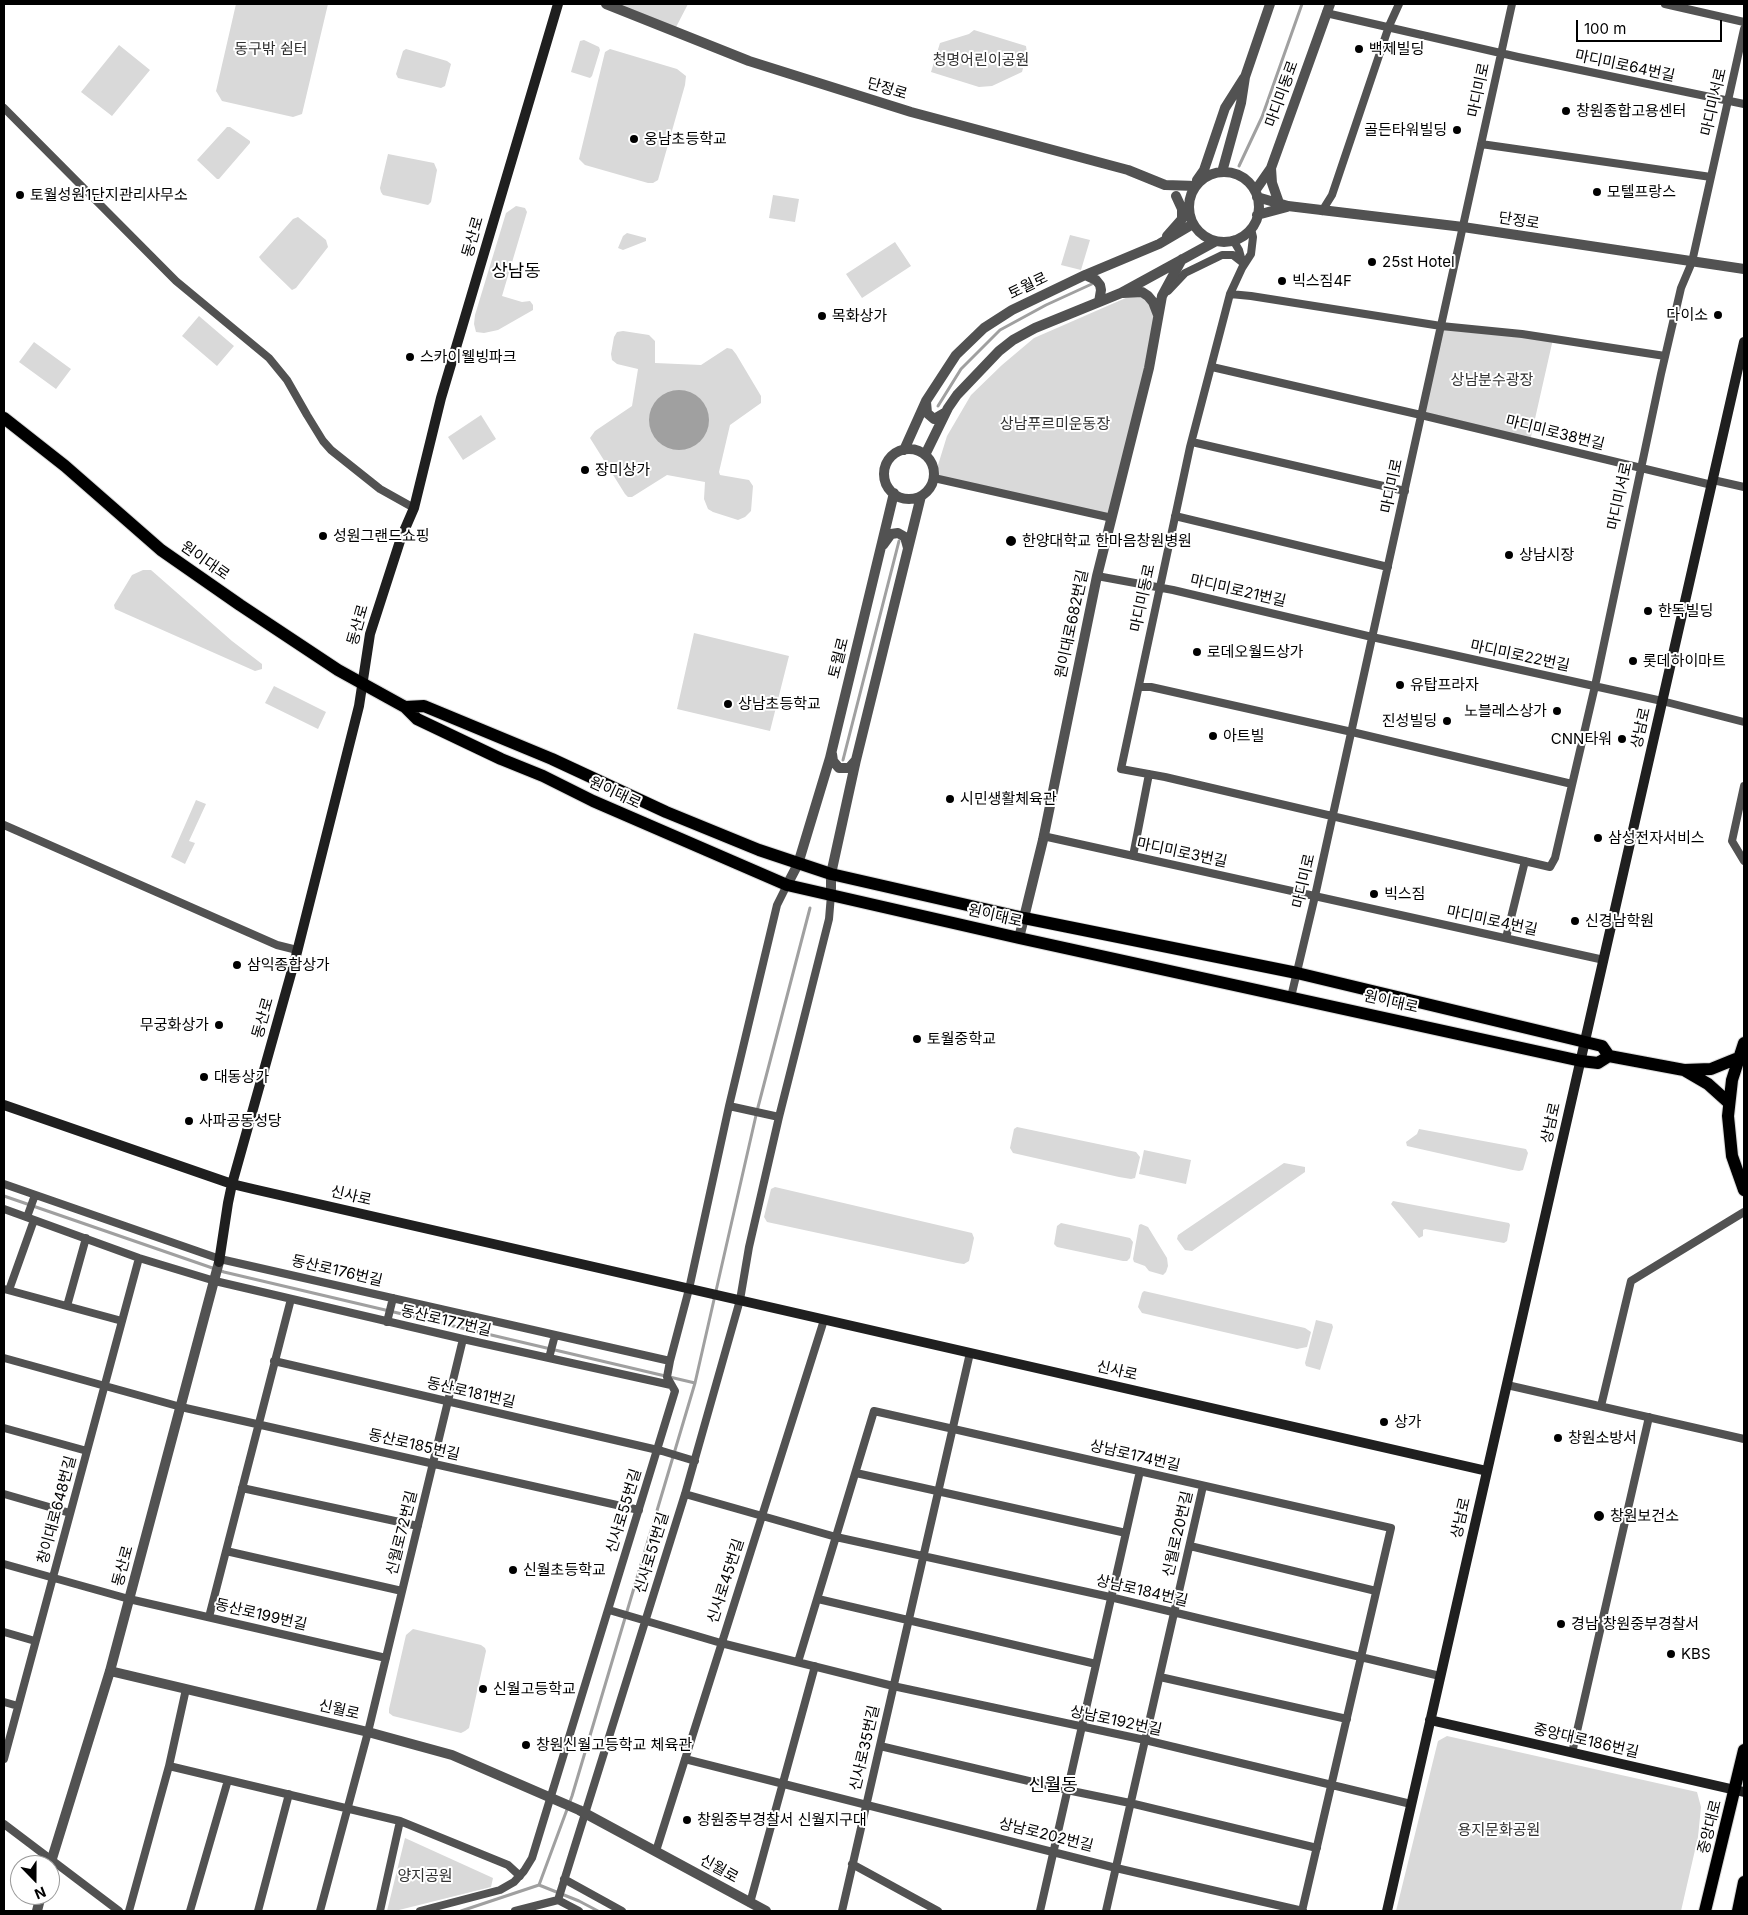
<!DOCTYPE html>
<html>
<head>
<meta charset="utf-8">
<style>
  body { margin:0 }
  #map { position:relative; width:1748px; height:1915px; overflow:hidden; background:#fff; font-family:Inter,sans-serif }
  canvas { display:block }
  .frame { position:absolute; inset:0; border:5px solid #000; pointer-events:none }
  .north { position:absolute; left:10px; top:1855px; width:50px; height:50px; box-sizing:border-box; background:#fff; border:1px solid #999; border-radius:50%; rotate:158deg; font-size:14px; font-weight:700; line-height:20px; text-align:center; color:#000 }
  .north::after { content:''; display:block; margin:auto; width:18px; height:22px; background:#000; clip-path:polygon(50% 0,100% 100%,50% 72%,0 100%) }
  .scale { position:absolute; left:1576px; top:20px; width:146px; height:22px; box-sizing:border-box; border:2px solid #000; border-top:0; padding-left:6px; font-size:15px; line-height:18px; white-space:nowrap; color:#000; -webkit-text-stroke:4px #fff; paint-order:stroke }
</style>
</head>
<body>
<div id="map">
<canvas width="1748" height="1915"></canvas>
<div class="frame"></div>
<div class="north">N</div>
<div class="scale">100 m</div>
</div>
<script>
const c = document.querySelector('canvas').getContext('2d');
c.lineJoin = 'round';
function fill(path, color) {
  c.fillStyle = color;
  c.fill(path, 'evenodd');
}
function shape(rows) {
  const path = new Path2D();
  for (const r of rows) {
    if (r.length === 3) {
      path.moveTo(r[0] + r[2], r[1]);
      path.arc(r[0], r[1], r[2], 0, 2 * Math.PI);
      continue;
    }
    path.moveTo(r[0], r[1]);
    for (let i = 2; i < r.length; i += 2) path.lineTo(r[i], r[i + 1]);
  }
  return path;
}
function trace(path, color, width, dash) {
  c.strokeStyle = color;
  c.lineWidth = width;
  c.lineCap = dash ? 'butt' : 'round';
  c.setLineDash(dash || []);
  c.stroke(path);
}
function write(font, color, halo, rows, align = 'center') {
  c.font = font + ' Inter,"Noto Sans KR",sans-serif';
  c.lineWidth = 4;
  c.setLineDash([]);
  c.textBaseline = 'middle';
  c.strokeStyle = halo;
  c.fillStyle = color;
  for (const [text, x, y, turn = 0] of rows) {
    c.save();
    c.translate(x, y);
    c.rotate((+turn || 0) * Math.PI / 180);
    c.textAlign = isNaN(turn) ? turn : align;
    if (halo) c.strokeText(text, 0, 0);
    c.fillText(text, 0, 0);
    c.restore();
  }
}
const green = shape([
  [236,4,328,4,302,114,293,117,222,101,216,91],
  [606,4,688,4,674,31],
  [974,30,1026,46,1027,53,1022,72,992,86,979,87,931,72,940,43,969,34],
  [584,40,599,47,600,50,592,76,590,78,571,72,580,41],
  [119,45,150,70,112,116,81,92],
  [406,49,447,61,451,64,445,86,441,88,398,78,396,74,403,51],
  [610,49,677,69,686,76,685,85,658,180,653,183,648,183,585,165,579,159,605,52],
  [227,127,230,127,250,141,250,143,219,179,217,179,197,160],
  [388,154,434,163,437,170,431,202,428,205,383,195,381,192,380,188],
  [773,195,799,199,795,222,769,218],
  [516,206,525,208,527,212,502,296,522,302,530,301,533,305,533,310,498,330,484,333,476,332,474,324,475,315,506,213],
  [298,217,326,240,328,247,296,288,292,290,262,261,259,257,293,219],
  [627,233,646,238,646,241,623,250,618,248,623,236],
  [1070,235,1090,240,1081,270,1061,265],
  [895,242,911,266,862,298,846,274],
  [1128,297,1142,297,1150,302,1156,315,1112,518,934,478,947,436,971,395,1002,365,1034,338],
  [199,316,234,346,217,366,182,336],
  [1441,326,1553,339,1530,441,1421,415],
  [623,331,649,335,655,341,655,363,701,365,727,348,732,349,736,354,761,396,761,403,730,425,719,472,720,475,749,480,753,486,751,511,745,517,738,520,713,512,708,509,704,499,705,482,667,475,632,497,628,497,625,494,590,438,595,431,632,406,638,369,617,364,612,360,611,354,614,337,617,332],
  [34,342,71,369,56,389,19,362],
  [481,415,496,439,463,460,448,437],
  [143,570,151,570,232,641,262,664,262,669,255,671,115,609,114,605,132,575],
  [694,633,789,656,770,731,677,709],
  [274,686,326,712,318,729,265,703],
  [196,800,206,804,189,841,195,843,185,864,171,857],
  [1017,1127,1136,1152,1140,1157,1135,1178,1131,1179,1119,1177,1013,1153,1010,1148,1014,1129],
  [1419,1129,1526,1149,1528,1153,1523,1170,1519,1171,1513,1170,1407,1146,1406,1142,1417,1134],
  [1144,1150,1191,1160,1186,1184,1139,1174],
  [1284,1163,1305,1167,1305,1172,1192,1251,1185,1250,1177,1239,1178,1235],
  [775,1187,972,1233,974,1238,969,1261,964,1264,957,1263,767,1222,764,1217,771,1189],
  [1393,1201,1509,1223,1510,1225,1507,1241,1504,1243,1425,1229,1423,1230,1423,1236,1419,1238,1391,1204],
  [1061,1223,1130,1238,1133,1242,1130,1258,1127,1261,1123,1261,1057,1247,1054,1244,1057,1226],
  [1141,1224,1148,1227,1167,1258,1168,1266,1166,1272,1163,1275,1149,1271,1145,1266,1134,1262,1133,1259,1139,1225],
  [1144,1291,1305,1328,1311,1332,1307,1347,1297,1349,1142,1313,1138,1307,1142,1293],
  [1316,1320,1332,1324,1333,1327,1320,1370,1306,1366,1305,1363],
  [413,1629,481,1645,485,1648,486,1651,469,1728,465,1731,461,1733,393,1716,389,1713,389,1709,406,1635],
  [1447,1736,1697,1792,1701,1807,1698,1837,1681,1911,1396,1911,1438,1741],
  [405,1838,493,1878,491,1887,395,1911,387,1911]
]);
const water = shape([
  [679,420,30]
]);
const stream = shape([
  [1239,166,1262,117,1302,4],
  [938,406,961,369,1000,330,1046,305,1094,283],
  [843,760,899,541],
  [4,1196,224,1272,695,1383],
  [539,1885,579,1901,598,1911],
  [461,1911,539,1885,572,1796,695,1383,757,1111,810,908]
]);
const minor = shape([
  [1665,4,1744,22],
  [1326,13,1518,57,1744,104],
  [4,108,176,281,269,358,287,380,307,415,323,441,331,450,380,489,414,508],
  [1481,144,1711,177],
  [1322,211,1332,195,1389,26,1399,4],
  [1251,229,1253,237,1251,254,1242,268,1230,294,1190,447,1121,769,1165,777,1550,867,1555,858,1595,686,1661,374,1681,288,1692,262,1744,29],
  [1233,240,1239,250,1242,261],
  [1168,291,1185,273,1222,255,1233,255,1242,262],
  [1230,294,1251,296,1441,326,1522,334,1665,356],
  [1212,367,1421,415,1712,485],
  [1192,442,1405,491],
  [934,478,1112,518],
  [1713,480,1744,487],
  [1175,516,1388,567],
  [1097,576,1173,590,1372,637,1662,701,1744,722],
  [1139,687,1151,687,1352,732,1572,784],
  [1744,786,1732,841,1744,861],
  [4,825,277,945,297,950],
  [1043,836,1604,960],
  [1133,856,1149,774],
  [1506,938,1525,861],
  [1291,997,1315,896,1512,4],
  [729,1106,779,1117],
  [4,1184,220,1259,670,1361],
  [4,1209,139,1258,215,1281,463,1339,671,1385],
  [27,1217,35,1195],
  [4,1289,122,1321],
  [9,1290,34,1220],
  [67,1306,86,1238],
  [387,1322,393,1298],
  [4,1358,181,1407,639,1510],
  [549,1358,555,1335],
  [274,1361,662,1451,695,1461],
  [1507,1385,1744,1439],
  [1601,1406,1631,1281,1744,1212],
  [4,1428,87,1451],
  [856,1473,1126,1533],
  [242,1488,418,1526],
  [4,1494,70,1513],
  [685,1494,836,1537,1110,1597,1440,1676],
  [1190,1546,1376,1591],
  [226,1551,402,1591],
  [4,1564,129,1599,386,1658],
  [818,1599,1096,1664],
  [609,1610,721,1643,893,1686,1145,1740,1411,1804],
  [209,1617,291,1299],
  [4,1632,35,1641],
  [798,1662,874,1411,1391,1528,1302,1911],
  [1160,1677,1347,1719],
  [4,1702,18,1706],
  [880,1746,1067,1790,1130,1803,1317,1848],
  [1572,1753,1649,1417],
  [4,1759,139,1258],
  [685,1759,1116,1868,1303,1911],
  [169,1766,400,1821,508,1865,520,1876],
  [4,1824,119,1911],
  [656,1851,824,1320],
  [852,1864,938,1911],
  [564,1879,622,1911],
  [558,1900,579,1911],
  [750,1903,815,1666],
  [129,1911,169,1766,186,1689],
  [190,1911,228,1780],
  [258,1911,289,1794],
  [320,1911,368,1732,463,1339],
  [380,1911,400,1821],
  [420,1911,500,1890,514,1882,524,1871,532,1858,675,1391,667,1377,670,1361,689,1289,729,1106,777,905,787,885],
  [515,1911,558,1900,685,1494,740,1300,749,1247,779,1117,829,919,831,895],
  [842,1911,970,1353],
  [1040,1911,1140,1471],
  [1106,1911,1203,1486]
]);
const tertiary = shape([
  [606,4,749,61,911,112,1128,170,1165,185,1196,186],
  [1271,168,1272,183,1279,203],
  [1222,172,1241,103,1245,77,1270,4],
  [1224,207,35],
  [1197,180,1204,170,1225,108,1244,78],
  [1255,191,1271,168,1330,4],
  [1257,197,1288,206,1463,227,1744,269],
  [1257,215,1287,207],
  [1167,236,1182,219,1182,209,1176,196],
  [1085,275,1096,280,1100,285,1101,290,1099,302],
  [1123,293,1142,292,1148,296,1153,302,1158,315],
  [926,402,927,413,934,419,946,412],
  [909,474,25],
  [904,450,926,401,956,355,984,328,1012,310,1085,275,1159,244,1193,224],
  [925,455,948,408,957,395,999,351,1013,340,1035,328,1121,293,1216,241],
  [883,545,891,534,898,533,905,537,908,548],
  [832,754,833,761,839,768,849,768,856,760],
  [787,885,798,864,830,758,894,493],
  [831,895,831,874,856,760,921,496],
  [1019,938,1043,840,1097,576,1149,368,1162,296,1182,259],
  [110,1671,368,1732,452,1755,579,1810,766,1911],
  [50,1865,110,1671,219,1262],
  [37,1911,41,1895]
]);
const secondary = shape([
  [4,1105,232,1184,253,1189,1487,1471],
  [219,1262,228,1203,232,1184,296,956,359,706,370,634,401,538,414,508,441,398,558,4],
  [1430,1720,1744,1792],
  [1387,1911,1744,342]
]);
const primary = shape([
  [4,418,65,466,161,550,240,605,338,670,405,707,417,719,501,759,543,776,593,801,787,885,1019,938,1581,1061,1598,1063,1609,1056,1684,1070,1711,1069,1738,1058],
  [405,707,424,706,552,759,666,812,759,850,831,874,1024,918,1297,973,1602,1046,1609,1056],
  [1744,1043,1732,1080,1728,1116,1732,1156,1744,1190],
  [1684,1070,1708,1084,1728,1102],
  [1705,1911,1744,1750],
  [1738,1911,1744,1882]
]);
const markers = [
  [1359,49,5,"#000"],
  [1566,111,5,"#000"],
  [1457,130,5,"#000"],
  [634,139,5,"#000"],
  [1597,192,5,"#000"],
  [20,195,5,"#000"],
  [1372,262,5,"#000"],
  [1282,281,5,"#000"],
  [1718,315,5,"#000"],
  [822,316,5,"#000"],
  [410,357,5,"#000"],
  [585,470,5,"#000"],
  [323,536,5,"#000"],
  [1011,541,6,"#000"],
  [1509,555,5,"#000"],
  [1648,611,5,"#000"],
  [1197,652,5,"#000"],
  [1633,661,5,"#000"],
  [1400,685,5,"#000"],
  [728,704,5,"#000"],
  [1557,711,5,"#000"],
  [1447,721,5,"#000"],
  [1213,736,5,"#000"],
  [1622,739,5,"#000"],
  [950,799,5,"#000"],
  [1598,838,5,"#000"],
  [1374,894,5,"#000"],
  [1575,921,5,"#000"],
  [237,965,5,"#000"],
  [219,1025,5,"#000"],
  [917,1039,5,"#000"],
  [204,1077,5,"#000"],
  [189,1121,5,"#000"],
  [1384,1422,5,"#000"],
  [1558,1438,5,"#000"],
  [1599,1516,6,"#000"],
  [513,1570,5,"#000"],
  [1561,1624,5,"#000"],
  [1671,1654,5,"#000"],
  [483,1689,5,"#000"],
  [526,1745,5,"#000"],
  [687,1820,5,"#000"]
];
const parkNames = [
  ["동구밖 쉼터",271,49],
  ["청명어린이공원",981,60],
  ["상남분수광장",1492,380],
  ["상남푸르미운동장",1055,424],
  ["용지문화공원",1499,1830],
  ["양지공원",425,1876]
];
const poiNames = [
  ["백제빌딩",1369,49],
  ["창원종합고용센터",1576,111],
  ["골든타워빌딩",1447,130,"right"],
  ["웅남초등학교",644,139],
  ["모텔프랑스",1607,192],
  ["토월성원1단지관리사무소",30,195],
  ["25st Hotel",1382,262],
  ["빅스짐4F",1292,281],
  ["다이소",1708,315,"right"],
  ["목화상가",832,316],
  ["스카이웰빙파크",420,357],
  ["장미상가",595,470],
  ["성원그랜드쇼핑",333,536],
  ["한양대학교 한마음창원병원",1022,541],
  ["상남시장",1519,555],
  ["한독빌딩",1658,611],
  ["로데오월드상가",1207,652],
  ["롯데하이마트",1643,661],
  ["유탑프라자",1410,685],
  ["상남초등학교",738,704],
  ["노블레스상가",1547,711,"right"],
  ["진성빌딩",1437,721,"right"],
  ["아트빌",1223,736],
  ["CNN타워",1612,739,"right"],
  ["시민생활체육관",960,799],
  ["삼성전자서비스",1608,838],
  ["빅스짐",1384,894],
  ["신경남학원",1585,921],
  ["삼익종합상가",247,965],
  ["무궁화상가",209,1025,"right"],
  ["토월중학교",927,1039],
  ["대동상가",214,1077],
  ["사파공동성당",199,1121],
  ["상가",1394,1422],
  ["창원소방서",1568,1438],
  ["창원보건소",1610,1516],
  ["신월초등학교",523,1570],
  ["경남 창원중부경찰서",1571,1624],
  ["KBS",1681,1654],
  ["신월고등학교",493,1689],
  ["창원신월고등학교 체육관",536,1745],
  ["창원중부경찰서 신월지구대",697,1820]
];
const streetNames = [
  ["마디미로64번길",1625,66,12],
  ["단정로",887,89,17],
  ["마디미로",1479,90,-78],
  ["마디미동로",1282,94,-70],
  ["마디미서로",1714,102,-77],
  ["단정로",1519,221,9],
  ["동산로",473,237,-74],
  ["토월로",1028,286,-26],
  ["마디미로38번길",1555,433,14],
  ["마디미로",1392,486,-78],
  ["마디미서로",1620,496,-78],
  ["원이대로",205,561,35],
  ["마디미로21번길",1238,591,13],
  ["마디미동로",1143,598,-78],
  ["원이대로682번길",1072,624,-78],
  ["동산로",358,625,-74],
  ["마디미로22번길",1520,656,12],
  ["토월로",839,658,-76],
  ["상남로",1641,728,-77],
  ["원이대로",615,793,25],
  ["마디미로3번길",1182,853,12],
  ["마디미로",1304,881,-77],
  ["원이대로",995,916,13],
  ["마디미로4번길",1492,921,12],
  ["원이대로",1391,1002,13],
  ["동산로",263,1018,-74],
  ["상남로",1551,1123,-77],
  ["신사로",351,1196,13],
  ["동산로176번길",337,1271,13],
  ["동산로177번길",446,1321,13],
  ["신사로",1117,1371,13],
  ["동산로181번길",471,1393,13],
  ["동산로185번길",414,1445,13],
  ["상남로174번길",1135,1456,13],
  ["창이대로648번길",57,1510,-75],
  ["신사로55번길",624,1511,-73],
  ["상남로",1461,1518,-77],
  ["신월로72번길",402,1533,-76],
  ["신월로20번길",1178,1534,-77],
  ["신사로51번길",652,1553,-73],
  ["동산로",123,1566,-75],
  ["신사로45번길",726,1581,-72],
  ["상남로184번길",1142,1591,13],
  ["동산로199번길",261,1615,13],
  ["신월로",339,1710,13],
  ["상남로192번길",1116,1721,12],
  ["중앙대로186번길",1586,1741,13],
  ["신사로35번길",865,1748,-77],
  ["중앙대로",1710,1827,-76],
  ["상남로202번길",1046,1835,14],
  ["신월로",719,1869,29]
];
const quarterNames = [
  ["상남동",516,272],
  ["신월동",1053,1786]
];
fill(green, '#d9d9d9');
fill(water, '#a0a0a0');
trace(stream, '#a0a0a0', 3);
trace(primary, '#dbdbdb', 14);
trace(minor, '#525252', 8);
trace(tertiary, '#525252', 10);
trace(secondary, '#1f1f1f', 10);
trace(primary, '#000', 12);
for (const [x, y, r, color] of markers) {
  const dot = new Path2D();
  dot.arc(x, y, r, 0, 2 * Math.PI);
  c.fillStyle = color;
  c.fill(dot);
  trace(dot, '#fff', 2);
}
write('15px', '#303030', '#fff', parkNames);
write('15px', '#000', '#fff', poiNames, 'left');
write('15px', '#000', '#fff', streetNames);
write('18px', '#000', '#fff', quarterNames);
</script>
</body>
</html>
